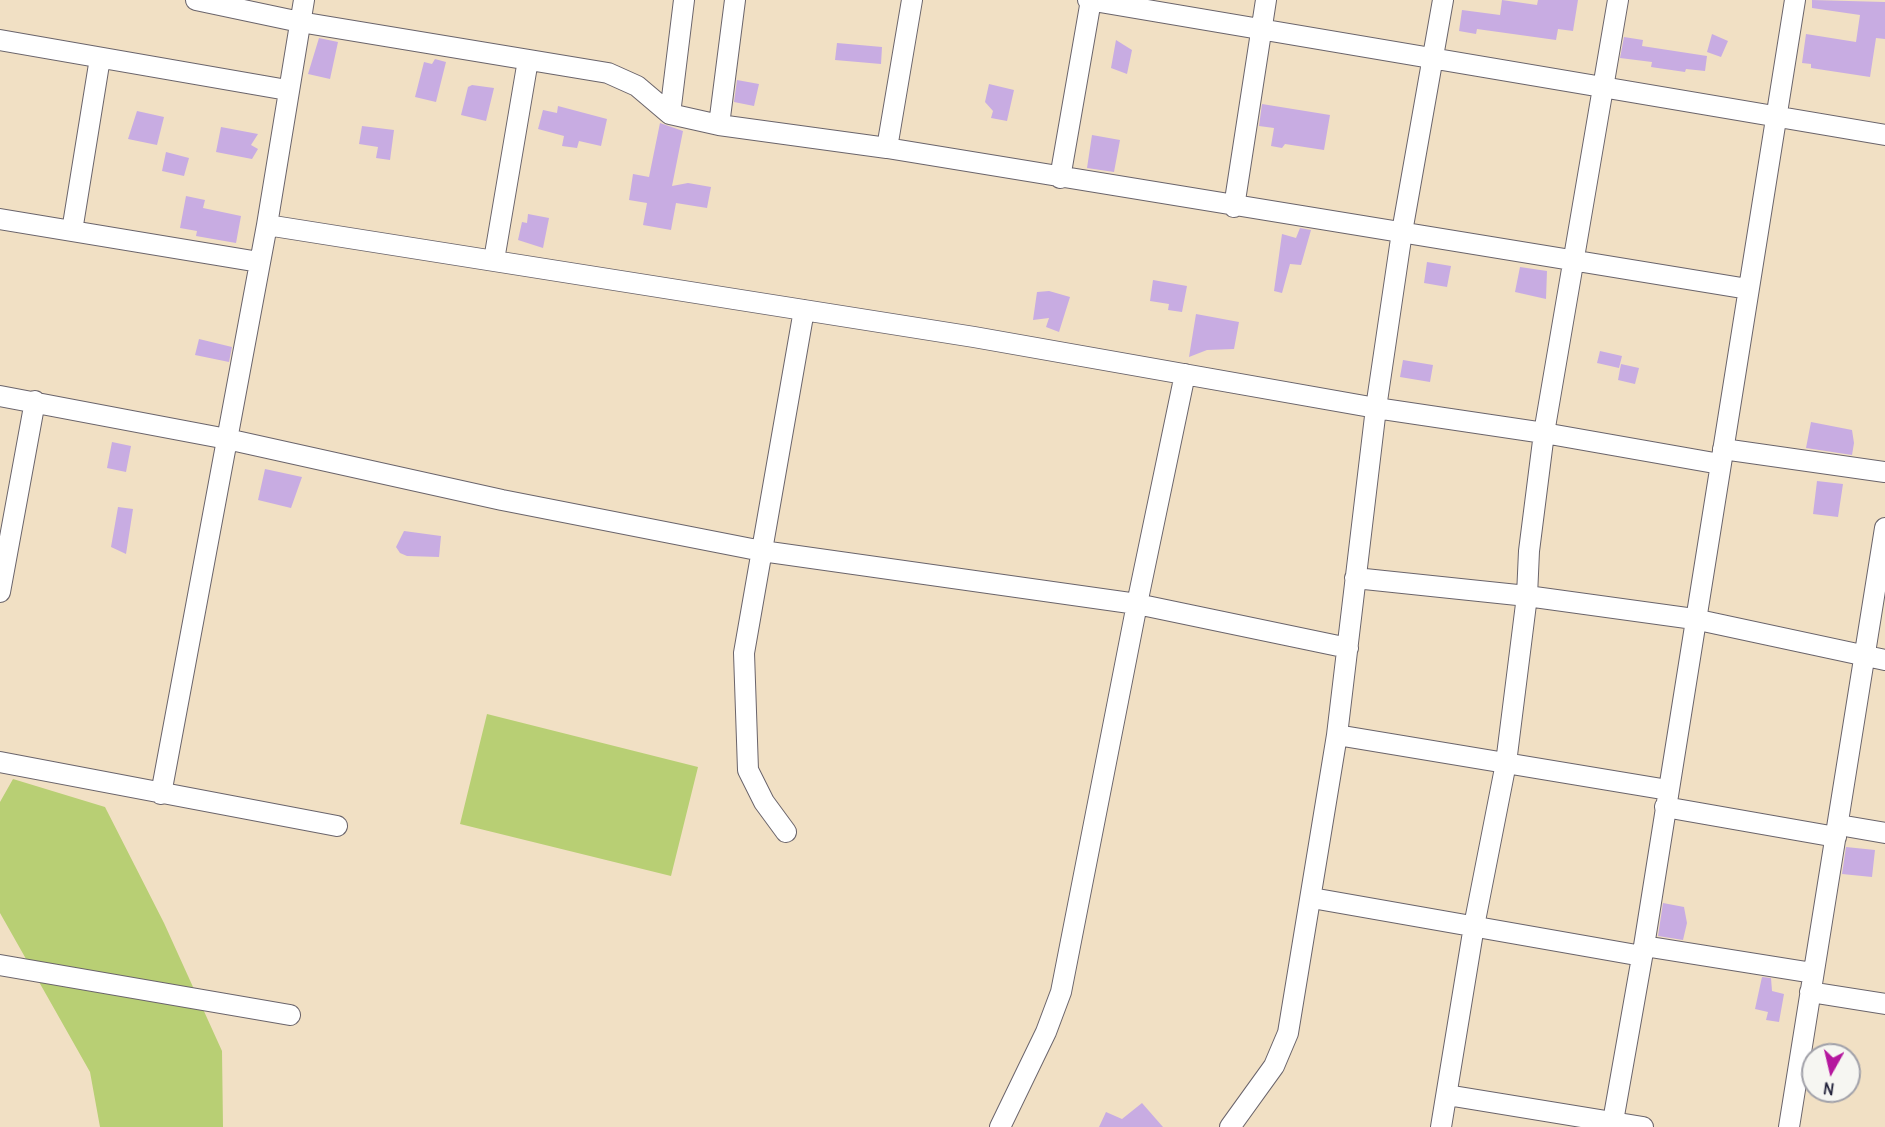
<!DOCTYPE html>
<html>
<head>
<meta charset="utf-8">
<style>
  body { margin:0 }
  #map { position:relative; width:1885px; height:1127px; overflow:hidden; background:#f1e0c4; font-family:Delius,sans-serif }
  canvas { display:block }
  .north { position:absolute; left:1801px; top:1043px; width:60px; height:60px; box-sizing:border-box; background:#f6f6f2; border:2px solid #a1a1a9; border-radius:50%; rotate:188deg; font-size:16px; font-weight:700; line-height:24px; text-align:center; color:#22223b }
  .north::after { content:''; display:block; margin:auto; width:21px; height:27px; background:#b5179e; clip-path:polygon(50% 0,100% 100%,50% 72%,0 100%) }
</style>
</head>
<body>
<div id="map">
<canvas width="1885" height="1127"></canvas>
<div class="north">N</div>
</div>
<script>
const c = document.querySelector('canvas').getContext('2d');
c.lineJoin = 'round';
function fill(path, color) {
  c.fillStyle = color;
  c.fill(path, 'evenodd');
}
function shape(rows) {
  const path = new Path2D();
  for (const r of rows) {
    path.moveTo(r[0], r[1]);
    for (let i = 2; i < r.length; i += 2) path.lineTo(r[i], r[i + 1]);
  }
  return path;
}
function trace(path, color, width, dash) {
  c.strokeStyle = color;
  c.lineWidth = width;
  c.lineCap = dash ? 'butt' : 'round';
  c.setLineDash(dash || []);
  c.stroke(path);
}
const green = shape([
  [487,714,698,767,671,876,460,824],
  [13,779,105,807,164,923,222,1051,223,1127,100,1127,90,1072,0,913,0,802]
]);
const building = shape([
  [1502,0,1537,5,1538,0,1578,0,1573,31,1558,29,1556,40,1477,29,1476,34,1459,31,1462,10,1500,15],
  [1812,0,1885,2,1885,39,1876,38,1870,77,1811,68,1811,64,1802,63,1806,34,1856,42,1860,15,1812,8],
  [1712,34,1728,41,1721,57,1707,52],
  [1624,37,1643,40,1642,46,1707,56,1705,71,1686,69,1685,72,1651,67,1652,62,1620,58],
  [319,38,338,42,330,79,308,74],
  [1116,40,1132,50,1127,74,1111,68],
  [837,43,882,47,881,64,835,60],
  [435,59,446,62,436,102,415,97,424,62,432,64],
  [737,80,759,84,754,106,734,102],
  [989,84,1014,90,1007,121,991,118,993,111,985,102],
  [472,85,494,88,486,121,461,115,468,87],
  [1262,104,1330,115,1324,150,1285,144,1282,148,1271,146,1274,128,1259,126],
  [558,106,607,119,601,146,579,141,577,148,562,146,564,136,538,129,543,110,557,113],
  [137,111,164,117,157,145,128,139],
  [660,123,683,131,672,186,688,183,711,187,707,208,676,203,671,230,643,225,647,203,629,200,633,174,649,177],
  [362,126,394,130,390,160,376,158,378,147,359,144],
  [221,127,258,134,251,145,258,149,252,159,216,152],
  [1092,135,1120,140,1114,172,1087,168],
  [166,152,189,158,184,176,162,171],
  [186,196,205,200,203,208,241,216,236,243,196,236,197,231,180,228],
  [528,214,549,218,543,248,518,240,522,222,527,223],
  [1300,228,1311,230,1301,265,1290,264,1282,293,1274,291,1282,234,1296,238],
  [1427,262,1451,266,1447,287,1424,283],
  [1520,267,1547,271,1546,299,1515,292],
  [1153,280,1187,286,1182,312,1168,310,1169,304,1150,301],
  [1049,291,1070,297,1059,332,1046,327,1049,318,1033,320,1037,292],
  [1196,314,1239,322,1234,349,1207,350,1189,357],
  [199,339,232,347,229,362,195,355],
  [1600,351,1622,356,1619,368,1597,363],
  [1403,360,1433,365,1430,382,1400,377],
  [1621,364,1639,368,1635,384,1618,380],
  [1811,422,1852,430,1854,443,1852,455,1806,448],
  [112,442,131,446,126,472,107,468],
  [265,469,302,477,291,508,258,500],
  [1817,481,1843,484,1838,517,1813,514],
  [118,507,133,509,126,554,111,547],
  [404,531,441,536,439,557,407,556,400,553,396,547],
  [1846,847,1875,850,1872,877,1842,874],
  [1663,903,1684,907,1687,923,1683,940,1658,936],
  [1762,977,1771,978,1772,991,1784,994,1779,1022,1766,1020,1768,1012,1755,1009],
  [1142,1103,1163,1127,1099,1127,1106,1112,1122,1119]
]);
const minor = shape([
  [196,0,300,22,608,73,637,86,670,114,719,125,887,148,1748,289],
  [1088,0,1885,135],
  [0,40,287,90],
  [670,114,684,0],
  [719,125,735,0],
  [887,148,912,0],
  [1060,178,1091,0],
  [1234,207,1266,0],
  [0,219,259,262],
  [267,225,974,337,1376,408,1544,433,1720,464],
  [72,231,100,58],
  [494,260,528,60],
  [0,396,227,439,502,500,762,551,1137,604,1348,648],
  [1723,449,1885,472],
  [1355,578,1527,596,1694,619,1885,660],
  [0,592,35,401],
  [1337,735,1668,790],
  [0,762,337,826],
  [161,794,267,225,304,0],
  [1665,807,1836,837],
  [1839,825,1885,833],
  [786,832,764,802,748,770,744,653,804,310],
  [1312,898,1642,956],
  [1644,946,1813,973],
  [0,965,290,1015],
  [1810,992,1885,1004],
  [1447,1095,1643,1127],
  [1000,1127,1046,1032,1061,992,1137,604,1185,374],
  [1230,1127,1274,1066,1288,1033,1337,735,1376,408,1402,232,1443,0],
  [1441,1127,1474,926,1506,763,1527,596,1529,551,1544,433,1618,0],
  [1612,1127,1644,946,1795,0],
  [1789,1127,1885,528]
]);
fill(green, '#b8cf74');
fill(building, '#c8ace2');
trace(minor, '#6a646b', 22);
trace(minor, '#fff', 20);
</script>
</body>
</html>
